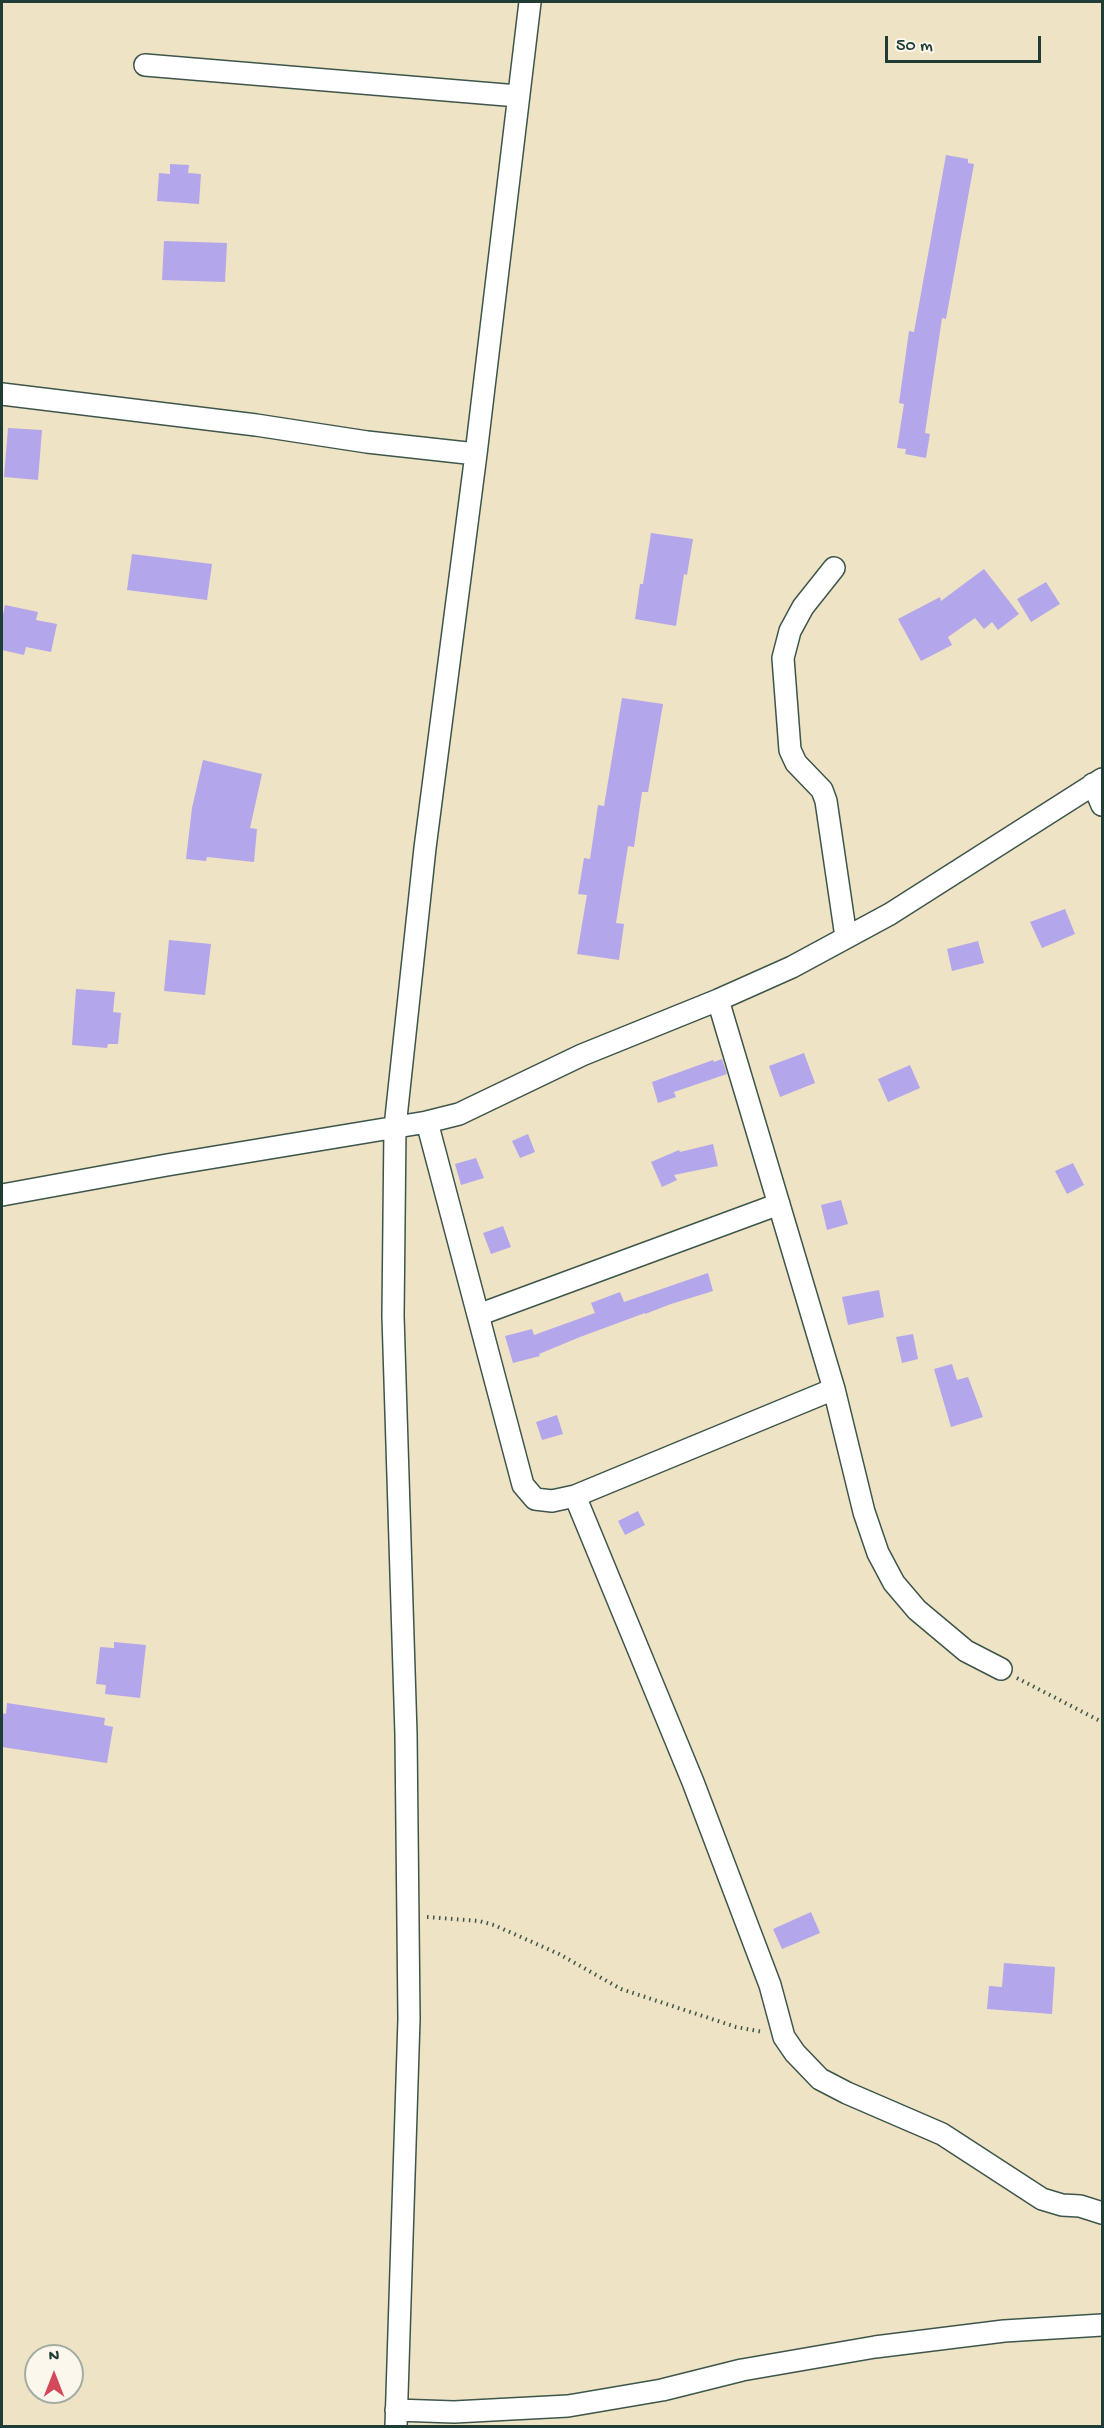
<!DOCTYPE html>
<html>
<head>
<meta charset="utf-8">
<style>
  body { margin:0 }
  #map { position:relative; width:1104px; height:2428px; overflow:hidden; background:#efe3c5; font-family:"Gochi Hand",sans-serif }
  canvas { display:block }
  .frame { position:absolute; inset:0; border:3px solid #1f3d34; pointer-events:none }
  .north { position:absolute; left:24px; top:2344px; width:60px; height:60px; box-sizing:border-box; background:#fbf7ec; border:2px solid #a3ada2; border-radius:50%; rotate:0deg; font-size:16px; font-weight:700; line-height:24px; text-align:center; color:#1f3d34 }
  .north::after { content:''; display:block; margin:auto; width:21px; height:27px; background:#d1495b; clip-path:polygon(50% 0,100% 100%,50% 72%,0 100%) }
  .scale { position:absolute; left:885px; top:36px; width:156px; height:27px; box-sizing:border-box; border:3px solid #1f3d34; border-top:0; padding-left:8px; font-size:18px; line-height:21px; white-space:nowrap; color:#1f3d34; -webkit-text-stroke:4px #fbf7ec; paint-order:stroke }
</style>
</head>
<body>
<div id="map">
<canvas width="1104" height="2428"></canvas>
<div class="frame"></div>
<div class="north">N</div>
<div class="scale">50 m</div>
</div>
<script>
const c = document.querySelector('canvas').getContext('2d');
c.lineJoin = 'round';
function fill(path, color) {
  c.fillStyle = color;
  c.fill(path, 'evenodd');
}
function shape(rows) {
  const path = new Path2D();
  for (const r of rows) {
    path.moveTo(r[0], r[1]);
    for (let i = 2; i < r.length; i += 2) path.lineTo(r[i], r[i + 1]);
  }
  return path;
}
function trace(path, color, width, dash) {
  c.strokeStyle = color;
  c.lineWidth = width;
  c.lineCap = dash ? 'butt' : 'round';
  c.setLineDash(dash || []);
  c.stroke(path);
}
const building = shape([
  [946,155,968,159,968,163,974,164,946,319,942,318,925,433,930,434,926,458,905,454,906,449,897,448,904,404,899,403,909,331,914,332],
  [170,164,189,165,188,173,201,174,199,204,157,201,159,173,170,174],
  [164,241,227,243,225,282,162,280],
  [8,428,42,430,38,480,4,477],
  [651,533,693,539,687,575,684,574,676,626,635,619,640,584,643,584],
  [132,554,212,564,207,600,127,590],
  [984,569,1019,614,998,630,992,622,984,629,975,618,948,637,952,645,921,661,898,619,940,597,941,601],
  [1046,582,1060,604,1031,622,1017,599],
  [5,605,38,612,36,620,57,624,51,652,26,647,24,655,2,650,2,620],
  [622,698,663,704,648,792,642,792,634,847,628,846,616,923,624,924,619,960,577,954,587,895,578,894,584,858,590,859,598,805,604,806],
  [203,760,262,774,250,828,257,829,254,862,207,857,206,861,186,859,192,808],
  [1065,909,1075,934,1042,948,1030,922],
  [169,940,211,944,205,995,164,991],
  [978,941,984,963,952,971,947,949],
  [76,989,115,992,113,1012,121,1013,118,1044,108,1044,107,1048,72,1045],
  [804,1053,815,1083,780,1097,769,1066],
  [722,1059,727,1074,674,1092,676,1097,658,1103,652,1082,713,1060,714,1062],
  [910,1065,920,1088,888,1102,878,1079],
  [528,1134,535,1152,520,1158,512,1141],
  [713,1144,718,1166,674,1175,677,1180,662,1187,651,1162,679,1150,680,1152],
  [476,1158,484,1178,461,1185,455,1164],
  [1073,1163,1084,1185,1067,1194,1055,1171],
  [841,1200,848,1224,827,1230,821,1205],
  [503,1226,511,1247,491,1254,483,1233],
  [708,1273,713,1291,671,1304,645,1314,645,1313,580,1337,539,1354,540,1356,513,1363,505,1336,532,1329,534,1335,595,1313,591,1303,620,1292,624,1302],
  [879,1290,884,1317,848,1325,842,1297],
  [913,1334,918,1359,902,1363,896,1337],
  [952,1364,957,1380,968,1377,983,1417,951,1427,934,1369],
  [557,1415,563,1434,542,1440,536,1422],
  [638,1511,645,1525,625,1535,618,1521],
  [114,1642,146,1645,140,1698,105,1694,106,1685,96,1684,100,1647,114,1648],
  [7,1703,105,1718,104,1725,113,1727,107,1763,2,1747,2,1713,6,1714],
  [811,1912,820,1933,782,1949,773,1929],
  [1004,1963,1055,1967,1052,2014,987,2009,989,1986,1002,1987]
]);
const path = shape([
  [1017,1678,1102,1722],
  [427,1917,479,1921,494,1925,559,1954,621,1989,736,2027,763,2032]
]);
const minor = shape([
  [145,65,518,96],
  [2,394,256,425,367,442,476,454],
  [834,568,803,607,790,631,783,658,790,750,796,763,822,790,826,801,846,937],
  [1093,784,1102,805],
  [718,1000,834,1389,864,1512,878,1553,894,1583,917,1610,966,1651,1001,1669],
  [427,1122,523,1485,535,1499,552,1501,575,1496,834,1389],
  [2,1195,167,1165,427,1122,459,1114,582,1055,718,1000,792,967,890,914,1102,779],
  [478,1315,779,1204],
  [575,1496,693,1782,770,1985,784,2037,795,2053,820,2079,847,2093,942,2134,1042,2199,1062,2205,1080,2206,1102,2213],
  [396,2410,454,2412,568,2406,662,2390,742,2370,875,2347,1004,2331,1102,2325],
  [396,2426,409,2019,406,1734,393,1316,395,1127,425,848,476,454,530,2]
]);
fill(building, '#b3a6ea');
trace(minor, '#3e564a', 24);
trace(path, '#3e564a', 4, [1.5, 4.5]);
trace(minor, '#fff', 21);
</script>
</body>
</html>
